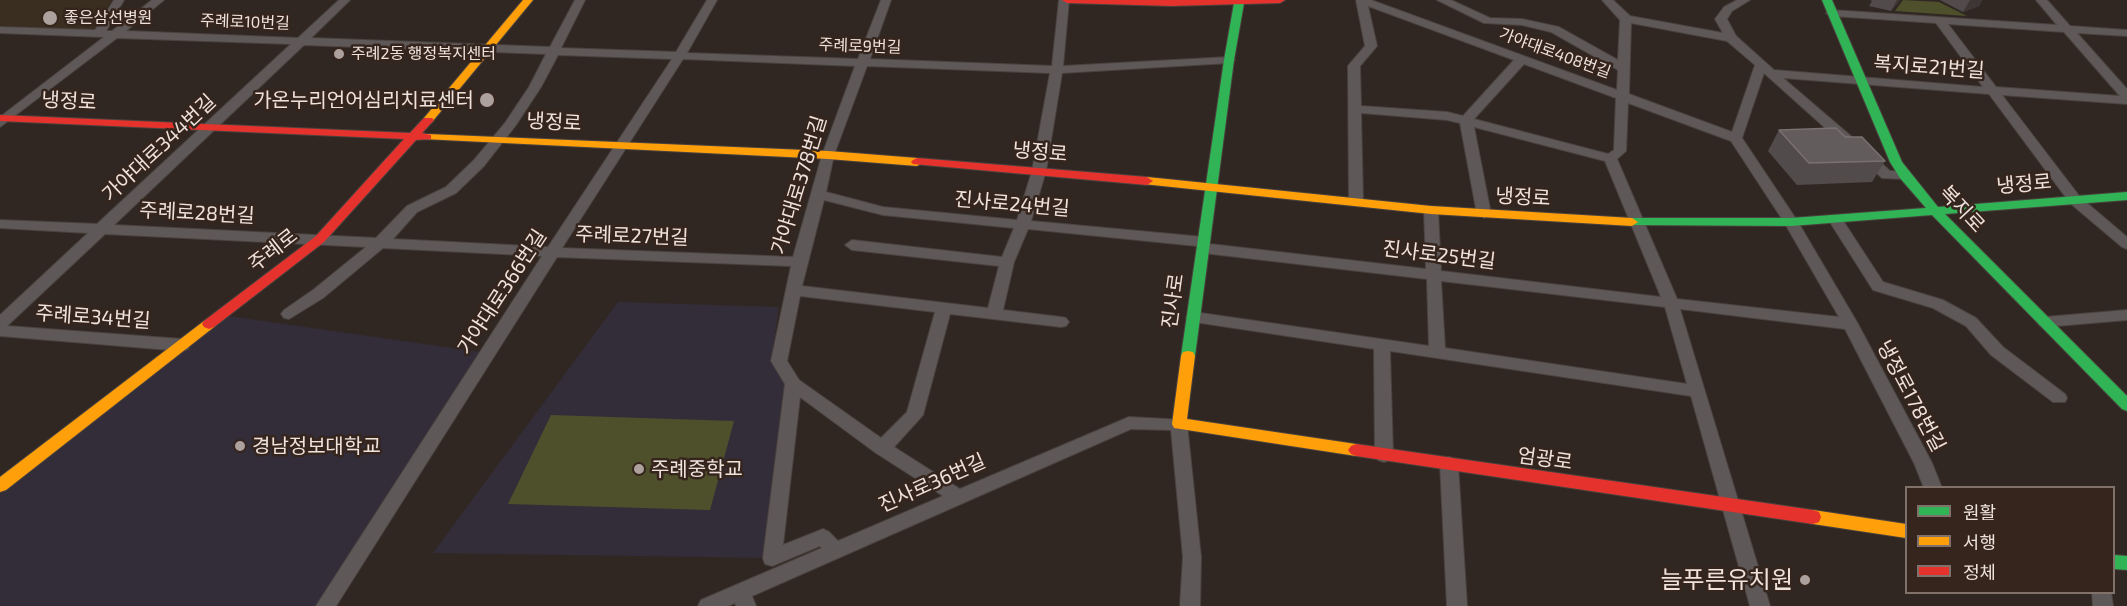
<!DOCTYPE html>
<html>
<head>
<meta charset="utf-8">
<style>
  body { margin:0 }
  #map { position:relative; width:2127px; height:606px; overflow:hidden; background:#302723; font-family:"Exo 2","Noto Sans KR",sans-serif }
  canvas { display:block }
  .legend { position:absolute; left:1905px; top:486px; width:210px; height:108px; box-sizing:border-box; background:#36251d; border:2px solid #80716a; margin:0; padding:8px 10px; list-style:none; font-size:18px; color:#eee2dd }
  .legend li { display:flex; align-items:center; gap:12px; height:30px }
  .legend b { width:30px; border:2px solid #80716a }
</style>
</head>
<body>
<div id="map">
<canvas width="2127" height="606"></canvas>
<ul class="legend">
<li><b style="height:8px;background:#30b455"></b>원활</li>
<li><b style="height:8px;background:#ff9f0a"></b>서행</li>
<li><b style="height:8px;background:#e5322d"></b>정체</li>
</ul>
</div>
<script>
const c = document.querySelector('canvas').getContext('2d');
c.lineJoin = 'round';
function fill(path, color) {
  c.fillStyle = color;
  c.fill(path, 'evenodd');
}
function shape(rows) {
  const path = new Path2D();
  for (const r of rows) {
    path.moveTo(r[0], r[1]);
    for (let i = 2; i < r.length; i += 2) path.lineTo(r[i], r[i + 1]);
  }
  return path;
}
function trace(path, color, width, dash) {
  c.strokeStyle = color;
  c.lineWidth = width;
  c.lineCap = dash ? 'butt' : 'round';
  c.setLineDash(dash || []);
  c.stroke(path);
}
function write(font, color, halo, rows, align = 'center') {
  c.font = font + ' "Exo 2","Noto Sans KR",sans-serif';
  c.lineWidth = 5;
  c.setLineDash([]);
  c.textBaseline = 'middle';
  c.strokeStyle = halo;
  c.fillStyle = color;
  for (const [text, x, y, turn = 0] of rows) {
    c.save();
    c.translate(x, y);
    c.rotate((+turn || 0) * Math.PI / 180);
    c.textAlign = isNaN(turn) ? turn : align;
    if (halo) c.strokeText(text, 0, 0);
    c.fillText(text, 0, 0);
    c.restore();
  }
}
const education = shape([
  [618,302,779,307,771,363,793,384,772,558,433,553],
  [221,315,487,353,326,606,0,606,0,486]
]);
const medical = shape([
  [0,0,112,0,93,31,0,28]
]);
const green = shape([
  [1903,0,1939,2,1967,16,1895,11],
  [551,415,734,421,710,510,508,504]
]);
const street = shape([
  [114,0,124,0,106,31,112,31,152,0,164,0,126,31,298,38,339,0,350,0,311,38,550,47,575,0,585,0,561,48,676,52,707,0,717,0,687,53,858,59,881,0,891,0,870,59,1052,66,1059,0,1069,0,1063,66,1229,57,1235,60,1229,63,1062,73,1046,171,1031,221,1204,237,1209,239,1210,244,1426,269,1424,210,1431,206,1438,210,1441,271,1661,297,1605,161,1474,127,1491,214,1484,218,1477,214,1460,123,1447,120,1361,113,1363,201,1356,205,1351,204,1349,201,1348,66,1365,46,1356,0,1371,0,1617,90,1618,70,1551,32,1522,25,1484,23,1437,0,1451,0,1490,18,1522,19,1559,27,1618,60,1620,20,1602,0,1613,0,1630,16,1723,33,1715,19,1724,7,1737,0,1750,0,1732,11,1727,19,1736,36,1774,70,1983,87,1936,23,1832,16,1826,13,1832,10,2057,25,2036,0,2047,0,2070,26,2127,30,2127,36,2077,33,2127,89,2127,104,2002,95,2080,197,2127,237,2127,249,2122,247,2070,203,1989,94,1783,78,1852,137,1853,140,1847,144,1842,143,1764,73,1742,138,1798,222,1858,324,1932,463,1942,488,1924,488,1914,463,1845,329,1680,309,1770,606,1750,606,1691,396,1390,351,1393,455,1390,460,1384,462,1378,460,1375,455,1374,349,1194,322,1186,317,1194,312,1429,346,1427,279,1203,253,1198,251,1197,246,1028,229,1014,262,1003,310,1061,317,1066,318,1069,322,1066,326,1061,327,950,314,923,415,894,447,960,489,1129,417,1185,420,1187,424,1201,557,1200,606,1180,606,1183,557,1171,430,1131,429,752,596,756,606,736,606,735,603,728,606,698,606,701,600,822,548,820,546,772,566,765,564,763,558,785,384,771,361,791,266,557,257,336,606,316,606,542,256,383,248,323,298,289,319,284,318,281,314,284,310,313,290,366,247,105,234,7,326,182,339,188,341,190,345,188,349,182,351,0,336,0,315,88,233,0,228,0,220,97,224,291,44,117,38,0,127,0,117,104,37,0,33,0,27,95,30,114,0],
  [1368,6,1514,60,1463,116,1447,112,1361,106,1360,66,1377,46,1368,6],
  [1631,23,1727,41,1755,65,1732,132,1629,94,1631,23],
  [1948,24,2064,32,2120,96,1996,87,1948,24],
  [304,45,546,54,529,87,505,123,474,160,446,187,407,206,376,238,114,225,304,45],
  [558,55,672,59,548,247,393,239,417,212,456,193,484,166,516,125,541,87,558,55],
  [683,59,855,66,822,155,793,257,562,248,683,59],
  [1524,64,1616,98,1614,150,1608,154,1474,119,1524,64],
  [867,66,1050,73,1032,171,1017,220,883,207,826,192,834,155,867,66],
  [1628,103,1731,141,1784,222,1839,317,1677,299,1617,159,1626,151,1628,103],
  [824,200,883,215,1014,228,1002,257,852,240,845,245,852,250,999,266,988,308,802,286,824,200],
  [1441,281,1665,307,1687,384,1445,348,1441,281],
  [800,296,935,312,907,412,881,438,799,380,787,361,800,296],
  [800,397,876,453,943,496,838,541,829,532,823,529,783,545,800,397],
  [1865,152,1870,153,1890,171,1904,171,1911,175,1904,179,1882,178,1859,156,1865,152],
  [1835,215,1840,216,1883,282,1943,300,1976,318,2003,347,2065,394,2067,398,2065,402,2053,402,1991,355,1966,326,1933,308,1873,290,1828,219,1835,215],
  [2127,310,2127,320,2045,327,2040,326,2037,322,2040,318,2045,317,2127,310],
  [1449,457,1455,459,1458,464,1467,606,1447,606,1440,464,1443,459,1449,457],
  [2092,592,2111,592,2113,606,2093,606,2092,592]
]);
const fast = shape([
  [1239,0,1244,3,1234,60,1195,356,1193,360,1188,361,1183,360,1181,356,1224,60,1234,3,1239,0],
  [1822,0,1832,0,1902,162,1938,207,2127,192,2127,200,1945,214,2127,396,2127,411,2122,409,1932,215,1791,226,1628,225,1626,222,1632,218,1791,218,1926,208,1900,178,1890,162,1822,0],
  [2114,555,2127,556,2127,570,2114,569,2114,555]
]);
const slow = shape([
  [523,0,533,0,432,122,424,122,424,118,523,0],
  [427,134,828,151,917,158,923,162,917,166,828,159,423,139,423,135,427,134],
  [1147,177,1431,206,1632,218,1638,222,1632,226,1431,214,1143,184,1141,181,1147,177],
  [209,319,214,321,216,324,214,327,6,490,0,492,0,477,204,321,209,319],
  [1188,351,1193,352,1195,356,1187,419,1356,444,1361,446,1364,450,1361,454,1356,456,1174,428,1172,424,1181,356,1183,352,1188,351],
  [1813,510,1906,524,1906,538,1813,524,1807,522,1805,517,1807,512,1813,510]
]);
const jam = shape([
  [1062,0,1285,0,1280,3,1171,6,1067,3,1062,0],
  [0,115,410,133,424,118,432,118,434,120,422,133,431,135,431,139,416,140,324,242,214,327,209,329,204,327,202,324,204,321,316,236,404,139,0,121,0,115],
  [917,158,1147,177,1153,181,1147,185,913,164,911,162,913,160,917,158],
  [1356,444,1813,510,1819,512,1821,517,1819,522,1813,524,1356,456,1351,454,1348,450,1351,446,1356,444]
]);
const wall = shape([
  [1870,0,1900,0,1891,11,1869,6,1872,1],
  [1940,0,1982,0,1979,6,1963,12],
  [1779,130,1845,137,1885,161,1872,182,1797,185,1768,151]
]);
const shadedWall = shape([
  [1897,0,1900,0,1891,11],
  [1970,0,1982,0,1979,6,1963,12]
]);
const building = shape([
  [1836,128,1845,137,1862,137,1885,161,1809,163,1779,130,1836,128]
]);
const markers = [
  [50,18,8,"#aca19c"],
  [339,54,6,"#aca19c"],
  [487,100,8,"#aca19c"],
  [240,446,6,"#aca19c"],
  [639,469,6,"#aca19c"],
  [1805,580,6,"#aca19c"]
];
const farPoinames = [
  ["좋은삼선병원",64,18],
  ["주례2동 행정복지센터",351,54]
];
const farStreetnames = [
  ["주례로10번길",245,22,2],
  ["주례로9번길",860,46,2],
  ["가야대로408번길",1555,53,20]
];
const streetNames = [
  ["복지로21번길",1929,67,4],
  ["냉정로",69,101,3],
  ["냉정로",554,122,3],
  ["가야대로344번길",159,148,-43],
  ["냉정로",1040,152,5],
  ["냉정로",2024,184,-5],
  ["가야대로378번길",799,185,-73],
  ["냉정로",1523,197,3],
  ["진사로24번길",1012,204,5],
  ["복지로",1962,209,47],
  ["주례로28번길",197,213,3],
  ["주례로27번길",632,236,2],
  ["주례로",273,250,-38],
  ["진사로25번길",1439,255,7],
  ["가야대로366번길",502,292,-57],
  ["진사로",1173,301,-82],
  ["주례로34번길",93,317,4],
  ["냉정로178번길",1911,396,62],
  ["엄광로",1545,459,8],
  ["진사로36번길",932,483,-24]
];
const poiNames = [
  ["가온누리언어심리치료센터",474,100,"right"],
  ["경남정보대학교",252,446],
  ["주례중학교",651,469]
];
const nearPoinames = [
  ["늘푸른유치원",1793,580]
];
fill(education, '#332d3a');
fill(medical, '#392e20');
fill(green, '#4e502c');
trace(street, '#4a423e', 2);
trace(fast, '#4a423e', 2);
trace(slow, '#4a423e', 2);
trace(jam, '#4a423e', 2);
fill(street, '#5e5958');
fill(fast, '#30b455');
fill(slow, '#ff9f0a');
fill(jam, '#e5322d');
fill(wall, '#524b4c');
fill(shadedWall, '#3d3635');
fill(building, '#635c5c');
trace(building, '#787170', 1.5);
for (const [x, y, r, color] of markers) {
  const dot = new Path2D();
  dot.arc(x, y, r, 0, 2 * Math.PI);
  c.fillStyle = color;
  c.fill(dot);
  trace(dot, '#36251d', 2);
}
write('16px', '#eee2dd', '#36251d', farPoinames, 'left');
write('16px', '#eee2dd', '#36251d', farStreetnames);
write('20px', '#eee2dd', '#36251d', streetNames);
write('20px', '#eee2dd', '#36251d', poiNames, 'left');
write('24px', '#eee2dd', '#36251d', nearPoinames, 'right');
</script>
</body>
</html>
